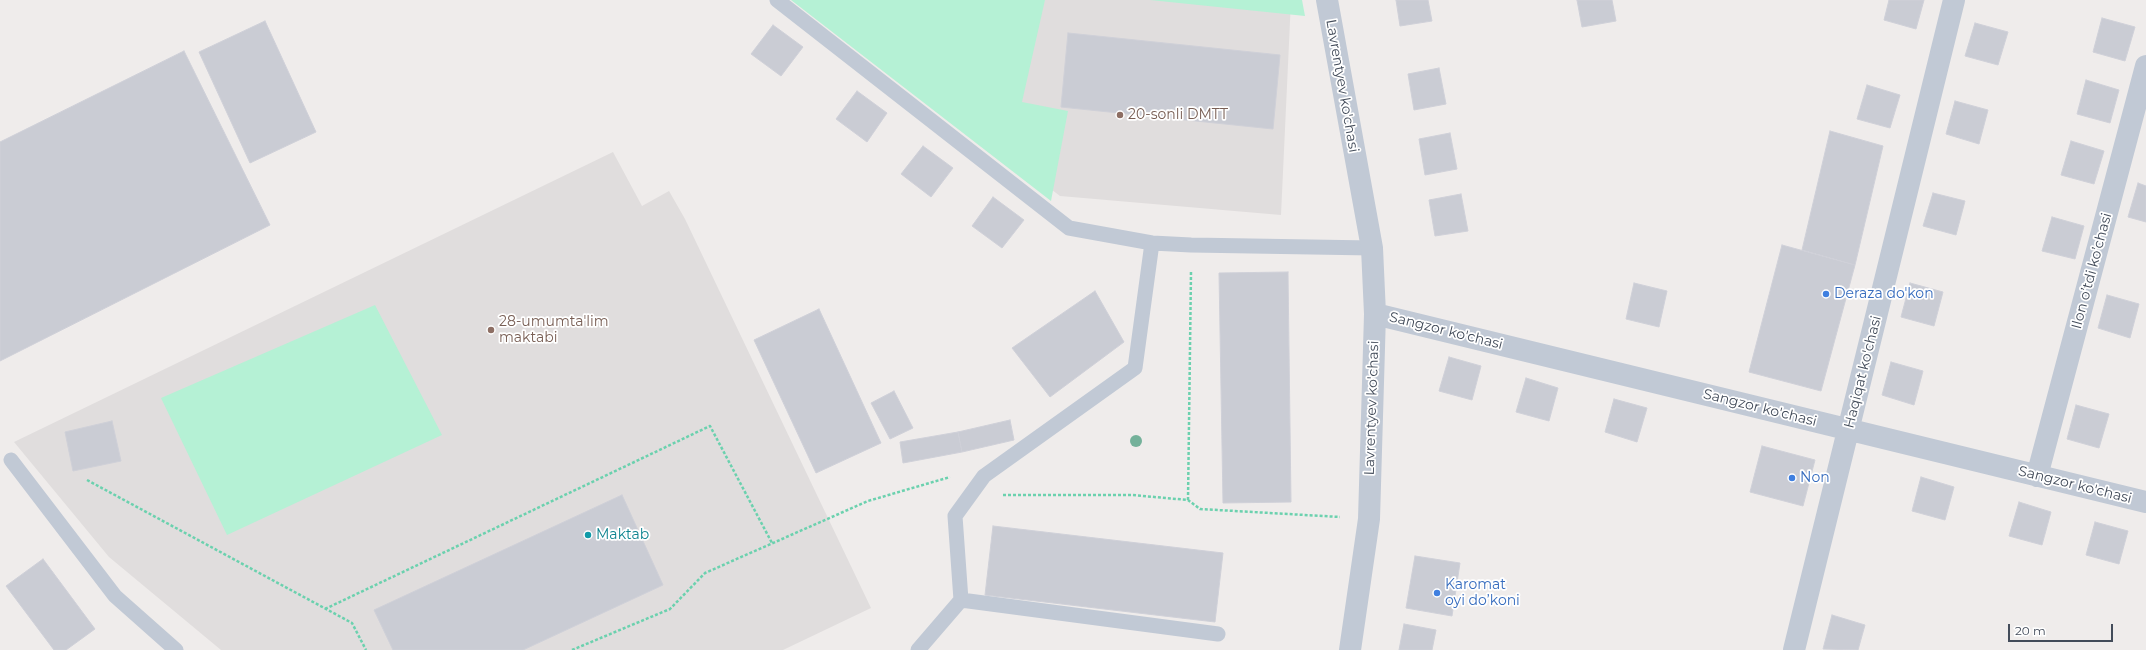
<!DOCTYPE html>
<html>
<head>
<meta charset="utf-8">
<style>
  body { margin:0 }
  #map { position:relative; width:2146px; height:650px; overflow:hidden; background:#efeceb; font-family:Montserrat,sans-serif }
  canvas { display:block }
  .scale { position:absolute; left:2008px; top:624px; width:105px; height:18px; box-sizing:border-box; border:2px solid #434c5a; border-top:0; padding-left:5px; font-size:12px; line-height:14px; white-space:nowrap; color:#434c5a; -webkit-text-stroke:3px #fff; paint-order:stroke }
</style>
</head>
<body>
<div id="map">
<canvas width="2146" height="650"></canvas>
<div class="scale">20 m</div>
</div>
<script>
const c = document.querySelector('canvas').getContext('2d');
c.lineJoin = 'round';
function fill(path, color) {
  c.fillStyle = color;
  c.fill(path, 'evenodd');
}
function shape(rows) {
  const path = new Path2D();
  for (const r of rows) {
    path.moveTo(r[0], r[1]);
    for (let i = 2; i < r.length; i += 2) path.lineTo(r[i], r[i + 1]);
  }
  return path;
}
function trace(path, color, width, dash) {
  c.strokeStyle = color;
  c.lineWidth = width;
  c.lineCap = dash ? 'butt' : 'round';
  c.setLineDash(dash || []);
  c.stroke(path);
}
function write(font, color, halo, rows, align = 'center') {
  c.font = font + ' Montserrat,sans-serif';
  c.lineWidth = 3.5;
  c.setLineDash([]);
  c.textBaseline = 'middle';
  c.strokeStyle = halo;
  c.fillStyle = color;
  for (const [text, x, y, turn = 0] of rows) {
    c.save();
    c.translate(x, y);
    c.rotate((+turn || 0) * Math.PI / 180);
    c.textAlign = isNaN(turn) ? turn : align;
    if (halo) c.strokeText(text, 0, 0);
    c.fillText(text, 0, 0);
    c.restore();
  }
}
const education = shape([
  [866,0,1291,0,1281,215,1060,196,848,33],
  [613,152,642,206,669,191,685,219,871,608,783,650,221,650,109,557,14,442]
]);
const green = shape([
  [791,0,1045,0,1022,102,1068,111,1051,201],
  [1150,0,1302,0,1305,16],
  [375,305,442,435,227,535,161,398]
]);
const building = shape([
  [1396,0,1428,0,1432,21,1400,26,1396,0],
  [1577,0,1612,0,1616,21,1582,27,1577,0],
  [1889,0,1924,0,1916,29,1884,20,1889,0],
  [2102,18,2135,27,2125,61,2093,52,2102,18],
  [265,21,316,132,250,163,199,52,265,21],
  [1975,23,2008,32,1998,65,1965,56,1975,23],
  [773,25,803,47,781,76,751,54,773,25],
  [1068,33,1280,55,1273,129,1061,107,1068,33],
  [184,51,270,225,0,361,0,142,184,51],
  [1439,68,1446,104,1414,110,1408,74,1439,68],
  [2086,80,2119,90,2110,123,2077,114,2086,80],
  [1867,85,1900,95,1890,128,1857,119,1867,85],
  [857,91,887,113,867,142,836,119,857,91],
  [1955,101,1988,110,1979,144,1946,134,1955,101],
  [1830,131,1883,146,1855,265,1802,250,1830,131],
  [1450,133,1457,169,1425,175,1419,139,1450,133],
  [2071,141,2104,151,2094,184,2061,175,2071,141],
  [923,146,953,168,931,197,901,174,923,146],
  [2138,183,2146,186,2146,222,2128,217,2138,183],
  [1933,193,1965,201,1956,235,1923,226,1933,193],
  [1461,194,1468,231,1435,236,1429,200,1461,194],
  [993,197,1024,220,1002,248,972,226,993,197],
  [2052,217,2084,226,2075,259,2042,251,2052,217],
  [1782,245,1855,265,1821,391,1749,372,1782,245],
  [1288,272,1291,502,1223,503,1219,273,1288,272],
  [1634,283,1667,291,1659,327,1626,319,1634,283],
  [1910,283,1943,292,1934,326,1901,317,1910,283],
  [1095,291,1124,342,1050,397,1012,348,1095,291],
  [2107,295,2139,304,2130,338,2098,328,2107,295],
  [819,309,881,443,816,473,754,340,819,309],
  [1449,357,1481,366,1472,400,1439,391,1449,357],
  [1891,362,1923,371,1914,405,1882,395,1891,362],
  [1526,378,1558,388,1549,421,1516,412,1526,378],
  [894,391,913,428,890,439,871,403,894,391],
  [1614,399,1647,408,1637,442,1605,432,1614,399],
  [2076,405,2109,414,2099,448,2067,439,2076,405],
  [1010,420,1014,440,962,452,958,432,1010,420],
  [112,421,121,461,73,471,65,432,112,421],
  [958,432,962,452,903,463,900,442,958,432],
  [1762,446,1815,460,1803,506,1750,492,1762,446],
  [1921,477,1954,487,1945,520,1912,511,1921,477],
  [622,495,663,585,523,650,393,650,374,610,622,495],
  [2019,502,2051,512,2042,545,2009,536,2019,502],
  [2095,522,2128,531,2119,564,2086,555,2095,522],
  [993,526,1223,553,1215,622,985,595,993,526],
  [1415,556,1460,563,1452,616,1406,608,1415,556],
  [43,559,95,629,66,650,54,650,6,586,43,559],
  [1832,615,1865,625,1858,650,1823,649,1832,615],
  [1404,624,1436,630,1432,650,1399,650,1404,624]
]);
const path = shape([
  [87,480,352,623,366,650],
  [1003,495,1132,495,1188,500,1200,509,1340,517],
  [1188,500,1191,272],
  [325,609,710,426,772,543],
  [572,650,670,609,705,573,868,501,950,477]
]);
const lane = shape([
  [777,0,1069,228,1152,243,1191,245,1372,248],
  [11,460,115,596,176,650],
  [961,600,1218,634],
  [918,650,961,600,955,516,984,476,1135,368,1152,243]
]);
const street = shape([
  [1327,0,1372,248,1375,314,1369,519,1350,650],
  [1375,314,2146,502],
  [2037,476,2146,66],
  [1794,650,1954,0]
]);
const trees = [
  [1136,441]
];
const markers = [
  [1120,115,4,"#8d6e63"],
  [1826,294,4,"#3f7fe0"],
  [491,330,4,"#8d6e63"],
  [1792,478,4,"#3f7fe0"],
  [588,535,4,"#0f9aa8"],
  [1437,593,4,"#3f7fe0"]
];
const streetNames = [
  ["Lavrentyev ko'chasi",1342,86,80],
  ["Ilon o’tdi ko’chasi",2092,271,-75],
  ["Sangzor ko'chasi",1446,331,14],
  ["Haqiqat ko'chasi",1863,372,-76],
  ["Lavrentyev ko'chasi",1372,408,-88],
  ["Sangzor ko'chasi",1760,408,14],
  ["Sangzor ko'chasi",2075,485,14]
];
const educationNames = [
  ["20-sonli DMTT",1128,115],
  ["28-umumta'lim",499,322],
  ["maktabi",499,338]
];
const shopNames = [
  ["Deraza do'kon",1834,294],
  ["Non",1800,478],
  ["Karomat",1445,585],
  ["oyi do’koni",1445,601]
];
const cultureNames = [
  ["Maktab",596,535]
];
fill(education, '#e0dddd');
fill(green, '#b5f1d5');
fill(building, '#caccd4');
trace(building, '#cfd0d8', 1);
trace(path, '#6bd1ae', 2.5, [3, 2]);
trace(lane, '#c1c9d5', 15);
trace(street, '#c1c9d5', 22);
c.fillStyle = '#74b19a';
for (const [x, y] of trees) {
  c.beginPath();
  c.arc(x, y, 6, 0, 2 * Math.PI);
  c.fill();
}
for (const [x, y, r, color] of markers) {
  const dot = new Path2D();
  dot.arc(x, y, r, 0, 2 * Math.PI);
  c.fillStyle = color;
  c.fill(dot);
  trace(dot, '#fff', 1.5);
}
write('14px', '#434c5a', '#fff', streetNames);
write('14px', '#785e54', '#fff', educationNames, 'left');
write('14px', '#366cbe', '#fff', shopNames, 'left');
write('14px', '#0d838f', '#fff', cultureNames, 'left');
</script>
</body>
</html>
